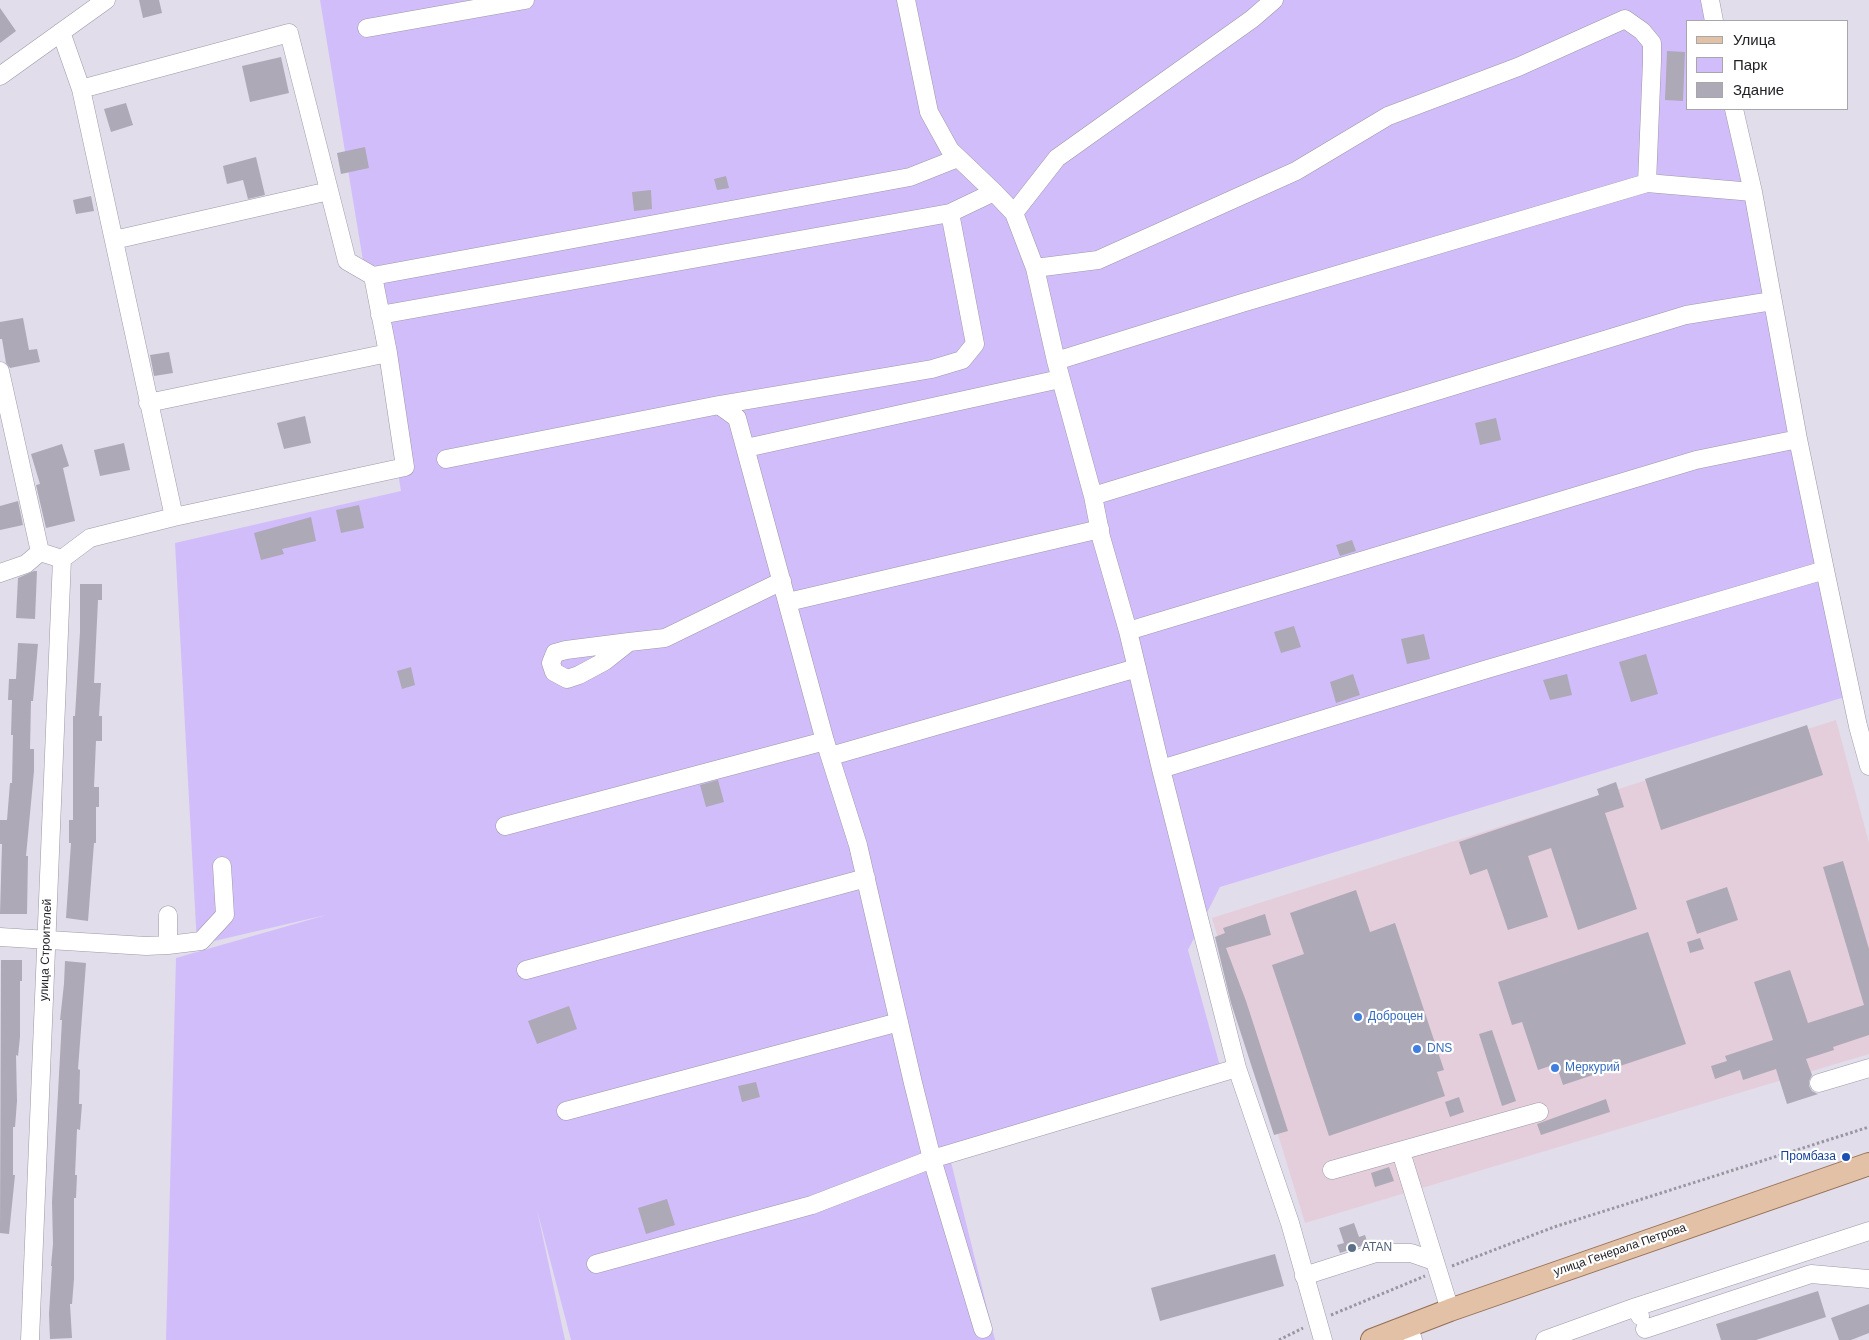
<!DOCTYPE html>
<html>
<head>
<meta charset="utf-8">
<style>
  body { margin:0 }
  #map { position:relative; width:1869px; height:1340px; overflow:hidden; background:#e1ddeb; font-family:Arial,sans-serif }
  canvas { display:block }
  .legend { position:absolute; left:1686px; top:20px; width:162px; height:90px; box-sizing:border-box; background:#fff; border:1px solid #a7a6a8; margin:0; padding:6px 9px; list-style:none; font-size:15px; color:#232126 }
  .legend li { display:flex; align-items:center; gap:10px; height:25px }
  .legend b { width:25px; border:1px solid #a7a6a8 }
</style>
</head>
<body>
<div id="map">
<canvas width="1869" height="1340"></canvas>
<ul class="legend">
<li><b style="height:6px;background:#e3c1a6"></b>Улица</li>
<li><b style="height:14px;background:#d2bdfb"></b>Парк</li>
<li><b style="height:14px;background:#ada9b6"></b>Здание</li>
</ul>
</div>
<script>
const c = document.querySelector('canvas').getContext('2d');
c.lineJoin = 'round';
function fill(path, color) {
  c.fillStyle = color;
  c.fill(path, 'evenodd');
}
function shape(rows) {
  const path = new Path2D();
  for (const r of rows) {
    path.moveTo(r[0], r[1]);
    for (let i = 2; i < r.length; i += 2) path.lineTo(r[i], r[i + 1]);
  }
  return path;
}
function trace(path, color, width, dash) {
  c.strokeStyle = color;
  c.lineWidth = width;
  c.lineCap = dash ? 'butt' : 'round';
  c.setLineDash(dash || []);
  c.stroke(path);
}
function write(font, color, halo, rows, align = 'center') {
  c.font = font + ' Arial,sans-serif';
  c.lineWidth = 4.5;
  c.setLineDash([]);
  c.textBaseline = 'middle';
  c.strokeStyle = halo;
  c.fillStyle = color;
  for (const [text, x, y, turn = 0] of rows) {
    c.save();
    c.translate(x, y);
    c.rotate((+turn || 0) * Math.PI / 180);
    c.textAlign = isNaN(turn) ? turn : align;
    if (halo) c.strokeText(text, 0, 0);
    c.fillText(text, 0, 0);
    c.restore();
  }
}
const commercial = shape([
  [1836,720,1869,843,1869,1054,1305,1223,1212,918]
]);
const green = shape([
  [320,0,1707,0,1712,21,1688,21,1688,109,1729,109,1848,696,1220,887,1188,950,1223,1077,951,1162,995,1340,571,1340,537,1210,565,1340,166,1340,176,958,326,915,197,945,175,543,401,491]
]);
const building = shape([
  [139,0,159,0,162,13,143,18],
  [0,8,16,31,0,43],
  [1667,51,1685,52,1683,101,1665,100],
  [281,57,289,93,250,102,242,66],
  [126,103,133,125,111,132,104,109],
  [365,147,369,168,341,174,337,153],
  [256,157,265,195,248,199,243,180,227,184,223,166],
  [726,176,729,188,717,190,714,179],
  [651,190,652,209,634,211,632,192],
  [91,196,94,211,76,214,73,200],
  [23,318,29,350,37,349,40,362,10,368,6,363,2,339,0,339,0,322],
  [169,352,173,373,154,376,150,355],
  [305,416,311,443,284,449,277,423],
  [1496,418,1501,440,1480,445,1475,423],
  [124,443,130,470,100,476,94,450],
  [62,444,69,466,63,468,75,521,46,528,36,485,40,484,31,454],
  [18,501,23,525,0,530,0,506],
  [359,505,364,528,341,533,336,510],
  [311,517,316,541,282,549,284,554,261,560,254,533],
  [1352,540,1356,551,1340,556,1336,545],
  [34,571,37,571,35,619,16,618,18,578],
  [80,584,102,584,102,600,98,600,94,683,101,683,99,716,102,716,102,741,96,741,94,787,99,787,99,807,96,807,96,843,94,843,88,921,66,918,71,843,69,843,69,820,73,820,73,716,75,716,80,632],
  [1294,626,1301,647,1281,653,1274,632],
  [1424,634,1430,659,1407,664,1401,639],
  [18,643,38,644,33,701,31,701,30,749,34,749,34,771,26,856,28,856,27,914,0,914,2,844,0,844,0,820,7,820,10,783,12,783,13,735,11,735,12,700,8,700,9,679,16,679],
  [1646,654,1658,694,1631,702,1619,662],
  [411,667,415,685,402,689,397,671],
  [1353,674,1360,695,1336,703,1330,682],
  [1567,674,1572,695,1550,700,1543,680],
  [1807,725,1823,775,1661,830,1645,779],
  [718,780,724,802,706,807,700,785],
  [1616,782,1624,807,1605,813,1637,909,1578,930,1551,848,1528,856,1548,917,1508,930,1487,869,1470,875,1459,842,1599,795,1597,789],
  [1843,861,1869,949,1869,1035,1833,1047,1834,1050,1806,1059,1812,1075,1809,1081,1809,1086,1812,1091,1818,1094,1787,1104,1776,1069,1743,1080,1740,1070,1715,1079,1711,1066,1727,1061,1725,1056,1773,1040,1754,982,1790,970,1808,1023,1864,1005,1823,867],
  [1727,887,1738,920,1697,934,1686,901],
  [1356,890,1370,932,1395,923,1444,1070,1437,1072,1445,1096,1329,1136,1272,965,1304,954,1290,913],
  [1265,914,1271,935,1226,948,1246,1001,1288,1131,1274,1135,1231,1003,1215,937,1225,933,1223,928],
  [1648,932,1686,1044,1563,1085,1556,1064,1538,1070,1522,1022,1512,1025,1498,982],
  [1700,938,1704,949,1690,953,1687,942],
  [1,960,22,960,22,981,20,981,20,1037,18,1056,16,1055,17,1101,15,1127,13,1127,13,1175,15,1175,9,1234,0,1233],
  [65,961,86,963,78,1069,80,1070,79,1104,82,1104,80,1130,77,1129,75,1175,77,1175,76,1198,74,1198,74,1279,72,1304,70,1304,72,1338,50,1339,49,1314,52,1266,51,1266,53,1244,52,1202,62,1020,60,1020,64,984],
  [569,1006,577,1029,537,1044,528,1021],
  [1492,1030,1516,1101,1502,1106,1479,1034],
  [756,1082,760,1097,742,1102,738,1086],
  [1459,1097,1464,1112,1450,1117,1445,1102],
  [1606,1099,1610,1112,1541,1135,1537,1124],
  [1389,1167,1394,1181,1375,1187,1371,1173],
  [667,1199,675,1225,646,1234,638,1208],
  [1354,1223,1359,1237,1365,1235,1368,1244,1340,1253,1337,1245,1344,1243,1339,1228],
  [1275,1254,1284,1286,1160,1321,1151,1288],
  [1818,1291,1826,1317,1756,1340,1721,1340,1716,1324],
  [1869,1304,1869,1333,1851,1340,1839,1340,1831,1318]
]);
const path = shape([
  [1452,1266,1554,1227,1869,1127],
  [1331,1315,1425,1276],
  [1279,1340,1303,1328]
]);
const minor = shape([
  [906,0,929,112,950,150,994,192,1014,213,1035,268,1056,361,1093,496,1101,537,1128,631,1161,769,1237,1068,1290,1223,1323,1340],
  [1710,0,1714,21],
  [367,28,525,0],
  [61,32,81,89,174,517],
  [0,76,106,0],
  [1734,109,1753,192,1798,439,1825,570,1858,726,1869,766],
  [1014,213,1057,158,1252,19,1274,0],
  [114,240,329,191],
  [1035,268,1098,260,1296,171,1388,116,1518,67,1625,19,1642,31,1652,43,1652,61,1647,183],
  [373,276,910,177,958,158],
  [380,315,950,213,994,192],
  [1056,361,1242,303,1647,183,1753,192],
  [0,371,40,552],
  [148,403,388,353],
  [719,405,932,369,962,360,975,344,950,213],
  [746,448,1060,379],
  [446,459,719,405,737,418,825,741,858,845,913,1083,932,1159,983,1329],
  [1093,496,1686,315,1772,301],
  [0,573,26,564,40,552,62,559,90,538,174,517,405,467,388,353,373,276,347,261,289,33,81,89],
  [788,602,1100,529],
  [1128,631,1696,460,1798,439],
  [629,642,605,661,579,675,567,679,554,672,551,663,555,653,566,650,629,642,665,638,782,581],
  [831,756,1137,668],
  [1161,769,1484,670,1825,570],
  [505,826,825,741],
  [168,915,168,945],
  [0,937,146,946,168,945,201,941,225,915,222,866],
  [526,970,866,878],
  [1819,1083,1869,1068],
  [566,1111,899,1022],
  [1401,1152,1450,1310],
  [1332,1170,1539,1112],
  [596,1264,812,1205,932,1159,1237,1068],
  [1304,1276,1376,1253,1411,1253,1434,1261],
  [1636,1307,1869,1231],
  [1408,1325,1413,1340],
  [1645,1329,1811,1274,1869,1279],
  [30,1340,62,559],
  [1545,1340,1636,1307,1640,1316]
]);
const major = shape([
  [1372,1340,1450,1310,1869,1164]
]);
const markers = [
  [1358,1017,5,"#3f7fe0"],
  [1417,1049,5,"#3f7fe0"],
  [1555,1068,5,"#3f7fe0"],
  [1846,1157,5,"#1a4fb4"],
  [1352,1248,5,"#5c6f8a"]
];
const streetNames = [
  ["улица Строителей",46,950,-88],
  ["улица Генерала Петрова",1620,1250,-19]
];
const shopNames = [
  ["Доброцен",1368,1017],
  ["DNS",1427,1049],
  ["Меркурий",1565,1068]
];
const transitNames = [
  ["Промбаза",1836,1157]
];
const serviceNames = [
  ["ATAN",1362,1248]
];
fill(commercial, '#e5cedb');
fill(green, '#d2bdfb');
fill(building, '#ada9b6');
trace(minor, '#9d99a6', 19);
trace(major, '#946e52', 24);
trace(path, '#9996a0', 3, [2.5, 2.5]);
trace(minor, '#fff', 18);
trace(major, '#e3c1a6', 22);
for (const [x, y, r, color] of markers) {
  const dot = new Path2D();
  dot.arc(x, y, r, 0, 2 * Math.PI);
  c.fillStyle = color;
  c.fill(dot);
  trace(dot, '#fff', 2);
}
write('12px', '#232126', '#fff', streetNames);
write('12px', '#366cbe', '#fff', shopNames, 'left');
write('12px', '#164399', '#fff', transitNames, 'right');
write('12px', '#4e5e75', '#fff', serviceNames, 'left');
</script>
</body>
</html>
